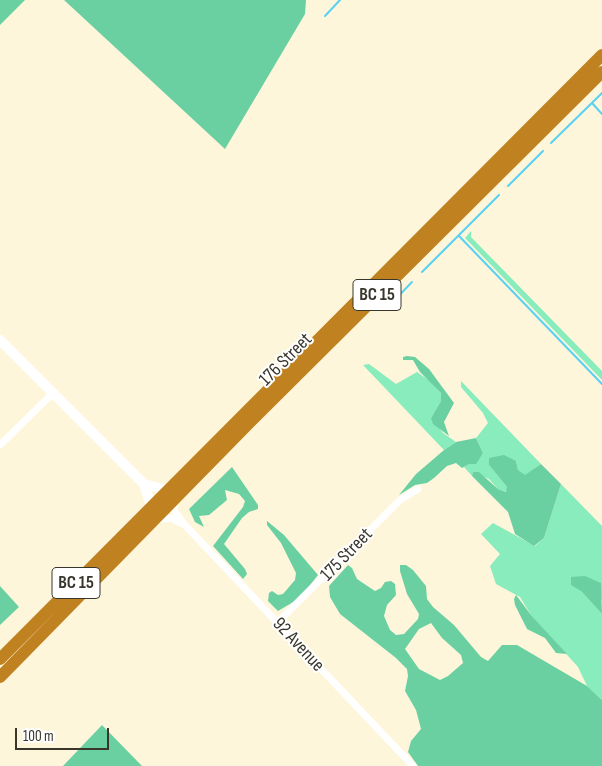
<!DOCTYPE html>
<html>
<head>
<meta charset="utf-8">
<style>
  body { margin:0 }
  #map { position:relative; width:602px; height:766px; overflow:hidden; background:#fef6da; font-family:"Sofia Sans Condensed",sans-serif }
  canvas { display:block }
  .scale { position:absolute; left:15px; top:728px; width:94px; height:22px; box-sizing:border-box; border:2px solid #39362b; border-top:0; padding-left:6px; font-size:15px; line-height:18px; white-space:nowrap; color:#39362b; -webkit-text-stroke:4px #fff; paint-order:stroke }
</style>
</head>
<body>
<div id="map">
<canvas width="602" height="766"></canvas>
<div class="scale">100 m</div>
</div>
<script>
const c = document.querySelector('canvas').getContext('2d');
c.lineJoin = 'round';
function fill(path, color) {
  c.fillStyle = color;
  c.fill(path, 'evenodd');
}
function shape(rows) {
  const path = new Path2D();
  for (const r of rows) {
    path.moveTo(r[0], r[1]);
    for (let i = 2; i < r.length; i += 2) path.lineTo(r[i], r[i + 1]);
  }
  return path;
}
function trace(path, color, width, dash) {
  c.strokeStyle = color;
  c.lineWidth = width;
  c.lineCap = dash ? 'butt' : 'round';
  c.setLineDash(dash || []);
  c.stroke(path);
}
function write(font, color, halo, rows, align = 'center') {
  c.font = font + ' "Sofia Sans Condensed",sans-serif';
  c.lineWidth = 4;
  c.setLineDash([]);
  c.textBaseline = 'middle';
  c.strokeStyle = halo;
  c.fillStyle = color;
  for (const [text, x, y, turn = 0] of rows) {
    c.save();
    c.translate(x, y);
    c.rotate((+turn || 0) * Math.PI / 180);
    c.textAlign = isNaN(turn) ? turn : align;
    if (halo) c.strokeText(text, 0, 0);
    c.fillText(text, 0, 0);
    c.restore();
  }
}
const green = shape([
  [471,231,471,237,602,371,602,380,465,238],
  [369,364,396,384,417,372,430,381,441,393,441,401,431,418,443,433,456,442,444,450,363,365],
  [461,381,541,464,525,476,518,470,516,461,489,465,507,487,507,492,498,489,489,479,473,472,472,476,464,467,483,453,476,438,488,423,483,413,461,387],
  [561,484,602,526,602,600,600,598,600,583,589,579,581,591,602,614,602,700,587,686,578,667,531,615,520,597,496,584,490,566,500,554,481,534,493,523,535,546,544,538]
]);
const forest = shape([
  [0,0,25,0,0,25],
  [64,0,306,0,305,14,225,149],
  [407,356,415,357,429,369,454,403,444,422,449,436,433,424,431,418,441,401,441,393,420,372,413,360,403,360,403,357],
  [476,438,483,453,476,464,469,464,462,468,456,463,447,466,434,478,427,483,415,485,399,495,416,474,444,450,456,442],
  [504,455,516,461,518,470,525,475,541,464,561,484,544,538,534,546,515,534,508,512,472,476,473,472,479,472,498,489,506,492,507,487,489,465,489,458],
  [232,467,258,505,258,509,249,512,242,518,224,544,245,569,247,574,243,579,213,546,243,507,245,501,239,494,225,490,227,500,209,515,199,516,204,527,195,522,189,509],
  [267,521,284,535,318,575,300,598,278,611,268,601,269,593,272,591,278,595,283,594,295,580,296,573,281,543,267,525],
  [348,565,352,568,357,579,375,591,381,588,385,582,391,581,395,584,396,595,387,605,384,616,390,630,396,635,404,634,418,619,419,614,407,594,400,571,400,565,406,565,413,570,426,586,427,599,433,607,454,625,481,657,488,661,502,645,517,645,587,686,602,700,602,766,418,766,408,752,411,741,421,729,416,710,405,691,408,676,407,669,396,658,340,614,330,597,329,586],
  [431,623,442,638,461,655,463,663,448,676,440,680,419,669,405,649,419,629],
  [585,576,601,583,602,614,581,591,571,585,571,577],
  [0,586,19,607,0,625],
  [516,595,531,615,567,654,556,653,545,638,527,629,515,605,514,599],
  [102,725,142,766,63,766]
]);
const stream = shape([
  [325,16,340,0],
  [592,103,602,114],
  [551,143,602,93],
  [508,186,543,151],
  [459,236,602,384],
  [422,272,499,195],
  [390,305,412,282]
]);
const street = shape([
  [0,445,53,393],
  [174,501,174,510,184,524,413,766],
  [156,520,170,518,181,523],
  [277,623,400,500,418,489]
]);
const secondary = shape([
  [0,340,144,484,151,506],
  [144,484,167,490]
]);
const highway = shape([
  [0,659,602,55],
  [0,677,249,423,602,72]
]);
const shields = [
  [377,295,48],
  [76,583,48]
];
const shieldNames = [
  ["BC 15",377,295],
  ["BC 15",76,583]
];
const streetNames = [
  ["176 Street",286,360,-45],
  ["175 Street",347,555,-46],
  ["92 Avenue",298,645,47]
];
fill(green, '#88ecbd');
fill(forest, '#6ad0a2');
trace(stream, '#58d1f5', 2);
trace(street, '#fff', 7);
trace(secondary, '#fff', 10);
trace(highway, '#c08221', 12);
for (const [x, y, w] of shields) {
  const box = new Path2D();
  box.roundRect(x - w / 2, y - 15.5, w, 31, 4);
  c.fillStyle = '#fff';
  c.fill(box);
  trace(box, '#39362b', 1);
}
write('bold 18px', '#39362b', null, shieldNames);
write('19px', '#39362b', '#fff', streetNames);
</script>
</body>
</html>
